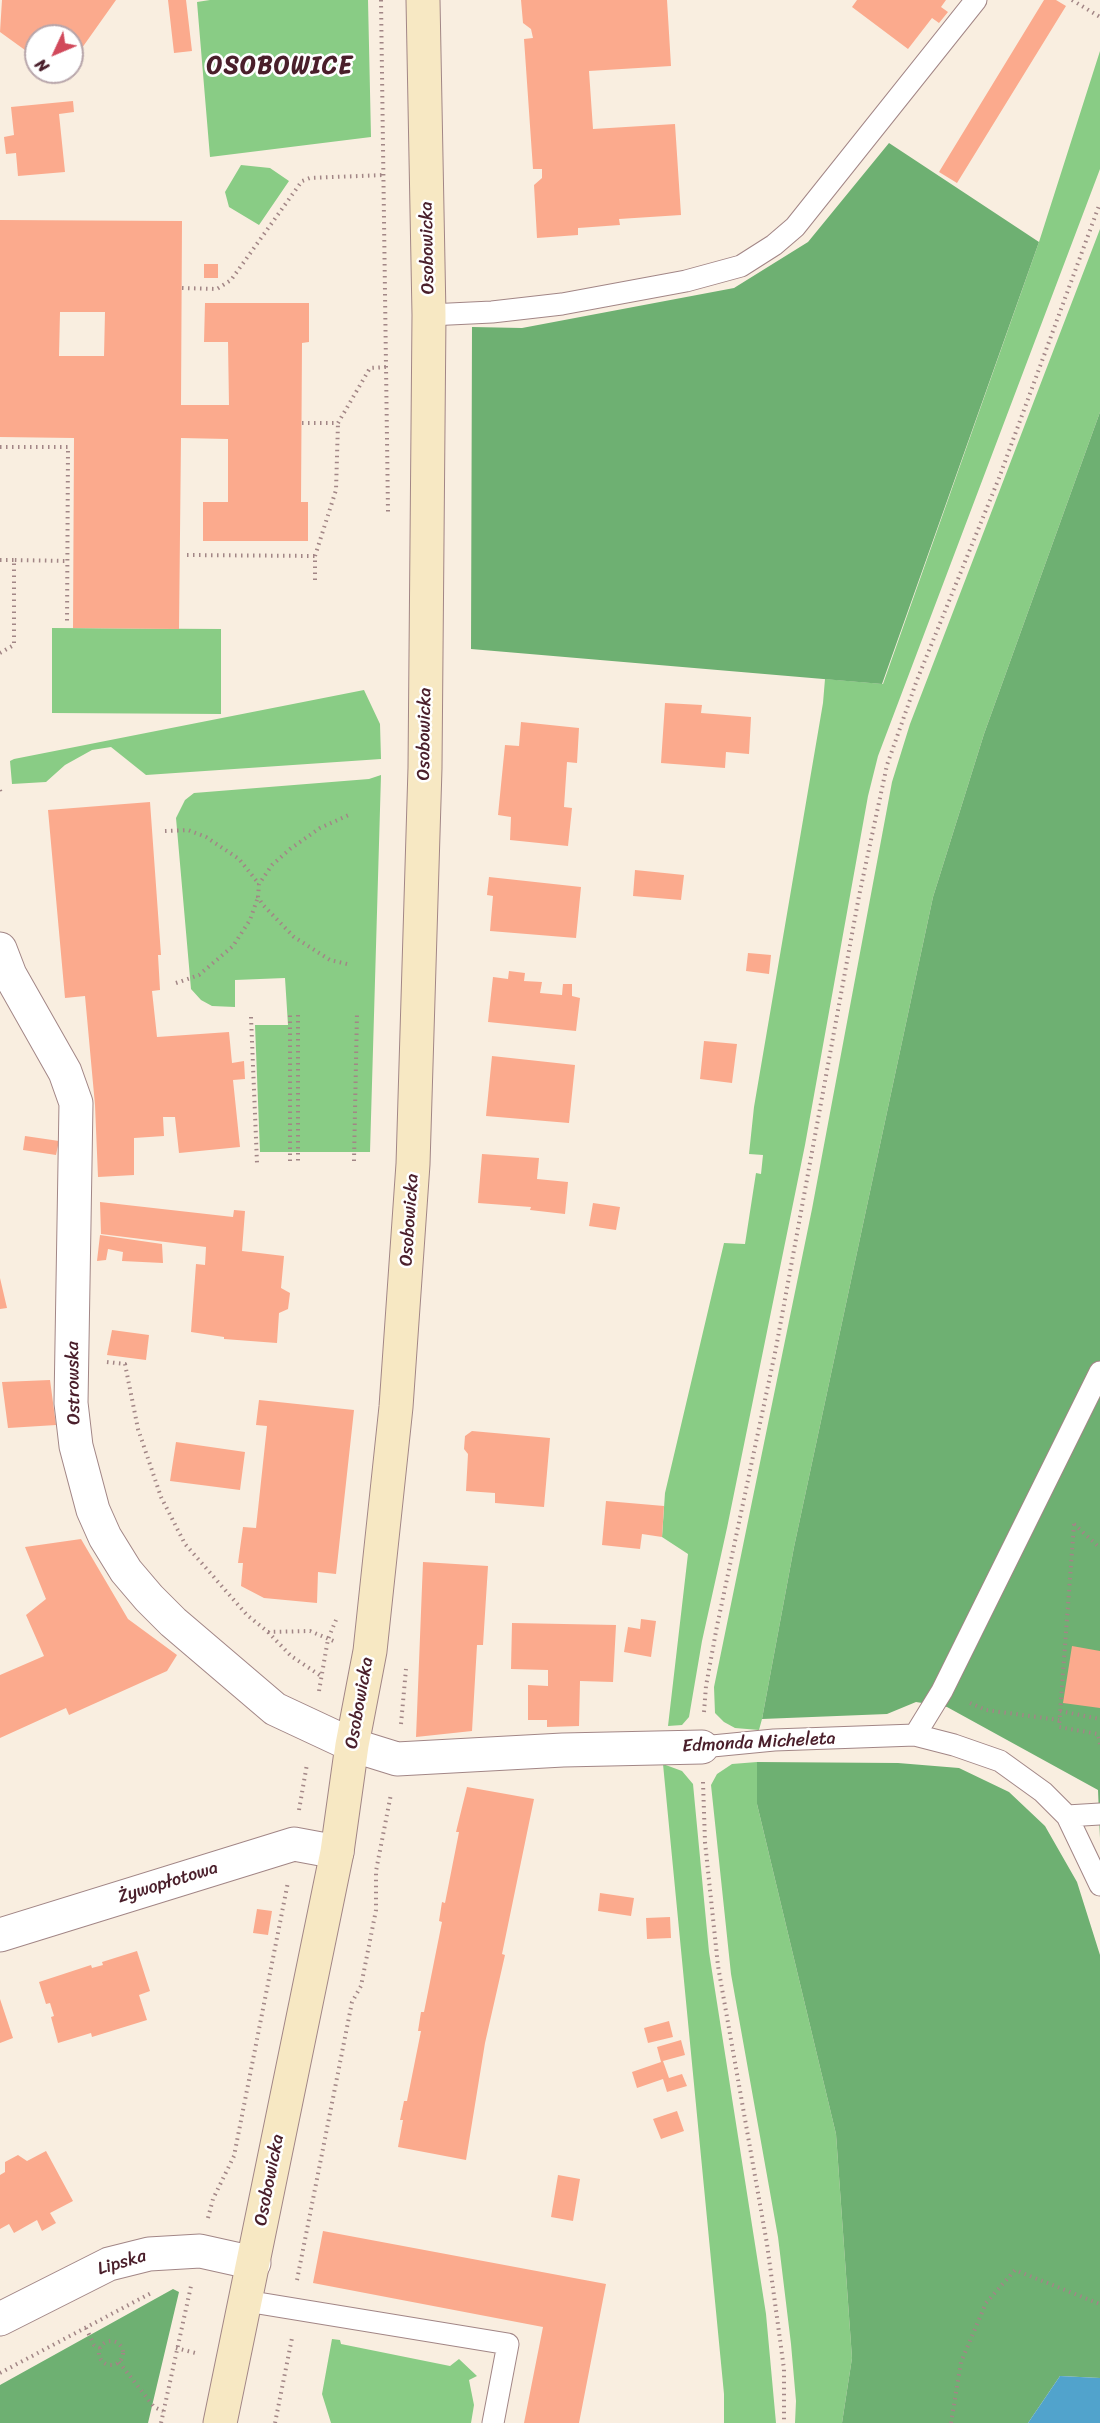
<!DOCTYPE html>
<html>
<head>
<meta charset="utf-8">
<style>
  body { margin:0 }
  #map { position:relative; width:1100px; height:2423px; overflow:hidden; background:#f9eee0; font-family:Sriracha,sans-serif }
  canvas { display:block }
  .north { position:absolute; left:24px; top:24px; width:60px; height:60px; box-sizing:border-box; background:#fff; border:2px solid #b7a5aa; border-radius:50%; rotate:226deg; font-size:16px; font-weight:700; line-height:24px; text-align:center; color:#4a1f2b }
  .north::after { content:''; display:block; margin:auto; width:21px; height:27px; background:#d1495b; clip-path:polygon(50% 0,100% 100%,50% 72%,0 100%) }
</style>
</head>
<body>
<div id="map">
<canvas width="1100" height="2423"></canvas>
<div class="north">N</div>
</div>
<script>
const c = document.querySelector('canvas').getContext('2d');
c.lineJoin = 'round';
function fill(path, color) {
  c.fillStyle = color;
  c.fill(path, 'evenodd');
}
function shape(rows) {
  const path = new Path2D();
  for (const r of rows) {
    if (r.length === 3) {
      path.moveTo(r[0] + r[2], r[1]);
      path.arc(r[0], r[1], r[2], 0, 2 * Math.PI);
      continue;
    }
    path.moveTo(r[0], r[1]);
    for (let i = 2; i < r.length; i += 2) path.lineTo(r[i], r[i + 1]);
  }
  return path;
}
function trace(path, color, width, dash) {
  c.strokeStyle = color;
  c.lineWidth = width;
  c.lineCap = dash ? 'butt' : 'round';
  c.setLineDash(dash || []);
  c.stroke(path);
}
function write(font, color, halo, rows, align = 'center') {
  c.font = font + ' Sriracha,sans-serif';
  c.lineWidth = 5;
  c.setLineDash([]);
  c.textBaseline = 'middle';
  c.strokeStyle = halo;
  c.fillStyle = color;
  for (const [text, x, y, turn = 0] of rows) {
    c.save();
    c.translate(x, y);
    c.rotate((+turn || 0) * Math.PI / 180);
    c.textAlign = isNaN(turn) ? turn : align;
    if (halo) c.strokeText(text, 0, 0);
    c.fillText(text, 0, 0);
    c.restore();
  }
}
const green = shape([
  [210,0,368,0,371,137,210,157,197,2],
  [1100,51,1100,169,878,756,868,796,805,1145,727,1528,702,1641,689,1717,682,1725,668,1726,688,1554,662,1537,665,1493,724,1243,745,1244,756,1173,761,1174,763,1155,749,1154,754,1107,823,703,825,679,883,684,1039,242],
  [241,165,270,168,289,181,259,225,229,207,225,192],
  [1100,229,1100,412,984,734,933,897,794,1547,762,1719,759,1730,735,1728,724,1722,715,1713,714,1687,812,1209,892,782,910,724],
  [52,628,221,629,221,714,52,713],
  [364,690,380,724,381,759,146,775,111,747,92,750,65,765,46,782,12,784,10,761,14,759],
  [381,775,370,1152,260,1152,255,1025,288,1025,285,978,235,980,235,1007,212,1006,201,1000,191,989,176,818,185,800,194,793,369,779],
  [757,1762,757,1804,836,2134,852,2358,842,2423,795,2423,796,2401,791,2344,778,2237,731,1974,711,1785,717,1774,732,1764],
  [663,1764,682,1771,693,1784,709,1952,766,2314,776,2423,724,2423,724,2394],
  [332,2339,340,2340,341,2344,450,2366,459,2359,477,2376,469,2380,474,2405,471,2423,331,2423,322,2394]
]);
const forest = shape([
  [889,143,1039,242,882,684,471,649,472,327,522,328,734,288,808,242],
  [1100,412,1100,1838,1098,1790,947,1707,916,1702,887,1714,762,1719,794,1547,933,897,984,734],
  [757,1762,898,1763,959,1768,1009,1792,1045,1826,1077,1882,1100,1955,1100,2378,1060,2376,1028,2423,842,2423,852,2358,836,2134,757,1804],
  [173,2289,179,2292,148,2423,0,2423,0,2385]
]);
const water = shape([
  [1060,2376,1100,2378,1100,2423,1028,2423]
]);
const building = shape([
  [2,0,116,0,72,62,72,36,36,36,36,58,0,32],
  [168,0,186,0,192,51,174,53],
  [521,0,667,0,671,66,589,71,593,129,675,124,681,215,619,219,620,225,578,228,578,235,537,238,534,185,542,178,542,169,533,169,524,39,533,38,531,29,523,23],
  [857,0,946,0,941,7,948,12,939,23,932,18,908,49,852,7],
  [1044,0,1056,0,1066,6,957,183,939,172],
  [73,101,74,112,59,114,65,172,18,176,16,153,6,154,4,137,14,135,11,107],
  [0,220,182,221,181,405,229,405,228,342,204,342,205,303,309,303,309,342,302,343,301,502,308,502,308,541,203,541,203,502,228,502,228,439,181,438,179,629,73,628,74,438,0,437],
  [60,312,105,312,104,356,59,356],
  [204,264,218,264,218,278,204,278],
  [665,703,702,705,701,713,751,717,749,754,726,752,725,768,661,763],
  [521,722,579,728,577,763,567,762,564,807,572,808,568,846,510,840,511,817,498,815,505,745,519,746],
  [150,802,161,955,158,955,160,990,152,991,157,1037,229,1032,232,1063,244,1061,245,1079,233,1080,240,1147,179,1153,175,1117,163,1117,164,1136,134,1138,134,1175,98,1177,95,1105,85,996,65,998,48,810],
  [635,870,684,875,681,900,633,896],
  [489,877,581,887,576,938,490,931,493,896,487,895],
  [748,953,771,955,769,974,746,971],
  [509,971,525,973,524,981,542,982,540,993,562,995,563,984,572,984,572,996,580,998,576,1031,488,1022,493,977,508,979],
  [704,1041,737,1044,732,1083,700,1079],
  [492,1056,575,1065,569,1123,486,1116],
  [25,1136,59,1141,56,1155,23,1150],
  [482,1154,539,1158,537,1179,568,1182,565,1214,530,1210,531,1207,478,1203],
  [100,1202,233,1217,234,1210,245,1211,242,1251,284,1256,281,1288,290,1293,288,1309,279,1313,277,1343,224,1339,224,1337,191,1332,196,1264,205,1265,206,1247,101,1234],
  [593,1203,620,1207,616,1230,589,1226],
  [100,1235,162,1244,163,1263,122,1261,123,1252,108,1249,106,1260,97,1261],
  [0,1278,7,1308,0,1309],
  [112,1330,149,1335,146,1360,107,1355],
  [50,1380,56,1425,8,1428,2,1382],
  [259,1400,354,1410,336,1574,318,1572,317,1603,264,1598,241,1586,243,1563,238,1563,243,1527,256,1528,267,1426,256,1425],
  [472,1431,550,1438,544,1507,495,1503,495,1493,466,1491,468,1454,464,1449,465,1436],
  [176,1442,245,1452,240,1490,170,1481],
  [606,1501,664,1506,662,1537,642,1534,640,1549,602,1545],
  [81,1539,128,1619,177,1655,167,1671,69,1715,66,1708,0,1738,0,1675,44,1656,26,1615,46,1599,25,1547],
  [423,1562,488,1566,483,1645,477,1645,472,1731,416,1737],
  [641,1619,656,1621,651,1657,624,1652,628,1627,640,1629],
  [512,1623,616,1625,613,1682,580,1681,579,1726,547,1727,547,1720,528,1720,528,1685,548,1686,548,1670,511,1669],
  [1072,1646,1100,1651,1100,1708,1063,1703],
  [467,1787,534,1799,502,1954,505,1955,485,2043,466,2160,398,2147,403,2120,400,2120,404,2101,407,2101,421,2031,418,2031,421,2012,424,2012,442,1922,439,1921,442,1902,445,1903,459,1832,456,1832],
  [600,1893,634,1898,631,1916,598,1911],
  [257,1909,272,1911,268,1935,253,1933],
  [670,1917,671,1938,647,1939,646,1918],
  [137,1951,150,1991,139,1995,147,2020,92,2037,91,2033,58,2043,51,2017,54,2016,50,2003,46,2004,39,1982,91,1965,92,1968,103,1965,102,1962],
  [0,1999,13,2038,0,2043],
  [669,2021,673,2037,648,2043,644,2028],
  [681,2040,685,2055,663,2061,669,2078,682,2074,687,2086,667,2092,663,2079,637,2088,632,2072,661,2062,657,2047],
  [677,2111,684,2131,661,2139,653,2119],
  [46,2151,73,2201,50,2213,56,2223,42,2231,37,2220,14,2233,9,2224,0,2229,0,2175,5,2172,5,2162,18,2155,27,2161],
  [558,2175,580,2179,573,2221,551,2217],
  [323,2231,606,2284,579,2423,524,2423,543,2327,313,2283]
]);
const path = shape([
  [381,0,388,512],
  [1072,0,1100,17],
  [182,288,217,289,231,280,302,181,310,178,384,175],
  [302,423,338,423,370,368,386,367],
  [0,447,68,447,67,625],
  [187,555,315,556],
  [0,560,14,560],
  [315,580,315,556,336,490,338,423],
  [0,653,14,645,14,560,68,561],
  [0,790,1,794],
  [165,831,188,830,206,837,239,859,259,884],
  [347,964,330,960,294,937,263,905,258,897,259,884,272,865,290,849,320,828,351,814],
  [176,983,199,975,233,946,250,920,258,897],
  [298,1015,298,1161],
  [251,1017,257,1163],
  [290,1161,290,1015],
  [354,1161,357,1012],
  [107,1362,125,1364,138,1429,161,1497,185,1544,247,1615,268,1632,310,1631,336,1642],
  [1074,1524,1059,1727,1098,1734,1100,1744],
  [1074,1524,1100,1548],
  [268,1632,291,1656,321,1676],
  [319,1691,328,1639,336,1620],
  [970,1703,986,1710,1059,1720],
  [1060,1711,1100,1719],
  [704,1712,706,1686,717,1626,776,1348,859,896,887,765,917,680,999,478,1100,203],
  [401,1724,406,1669],
  [703,1782,705,1842,718,1966,767,2244,784,2369,784,2423],
  [299,1810,307,1764],
  [208,2218,213,2199,234,2156,288,1882],
  [297,2280,352,2002,361,1986,376,1910,376,1871,391,1794],
  [86,2328,94,2345,100,2348],
  [111,2353,12],
  [176,2348,199,2354],
  [119,2362,154,2407,163,2411],
  [0,2373,153,2292],
  [161,2423,191,2286],
  [275,2423,292,2338],
  [951,2423,961,2362,986,2303,1015,2270,1100,2304]
]);
const lane = shape([
  [429,315,492,312,562,304,686,281,741,266,774,245,795,227,976,0],
  [915,1735,942,1691,1100,1372],
  [702,1747,774,1740,915,1735,954,1745,1000,1761,1043,1792,1067,1816,1100,1885],
  [1067,1816,1100,1814],
  [246,2301,508,2344,493,2423]
]);
const street = shape([
  [0,949,10,975,65,1072,76,1103,71,1403,76,1446,93,1510,105,1537,126,1571,149,1598,173,1622,275,1709,352,1745,397,1759,563,1750,702,1747],
  [0,1935,294,1844,337,1852],
  [0,2319,109,2264,149,2254,200,2251,254,2263]
]);
const secondary = shape([
  [220,2423,337,1852,352,1745,370,1651,396,1407,413,1164,425,768,429,315,423,0]
]);
const streetNames = [
  ["Osobowicka",428,248,-91],
  ["Osobowicka",425,734,-89],
  ["Osobowicka",410,1220,-86],
  ["Ostrowska",74,1383,-91],
  ["Osobowicka",360,1703,-80],
  ["Edmonda Micheleta",759,1743,-3],
  ["Żywopłotowa",168,1883,-17],
  ["Osobowicka",270,2180,-79],
  ["Lipska",122,2263,-17]
];
const districtNames = [
  ["OSOBOWICE",280,67]
];
fill(green, '#89cc85');
fill(forest, '#6eb072');
fill(water, '#51a3cc');
fill(building, '#fbaa8d');
trace(lane, '#a28686', 23);
trace(street, '#a28686', 35);
trace(secondary, '#a28686', 35);
trace(path, '#a28686', 4, [1.5, 4.5]);
trace(lane, '#fff', 21);
trace(street, '#fff', 33);
trace(secondary, '#f7e8c3', 33);
write('18px', '#4a1f2b', '#fff', streetNames);
c.letterSpacing = '1.5px';
write('bold 24px', '#4a1f2b', '#fff', districtNames);
c.letterSpacing = '0px';
</script>
</body>
</html>
